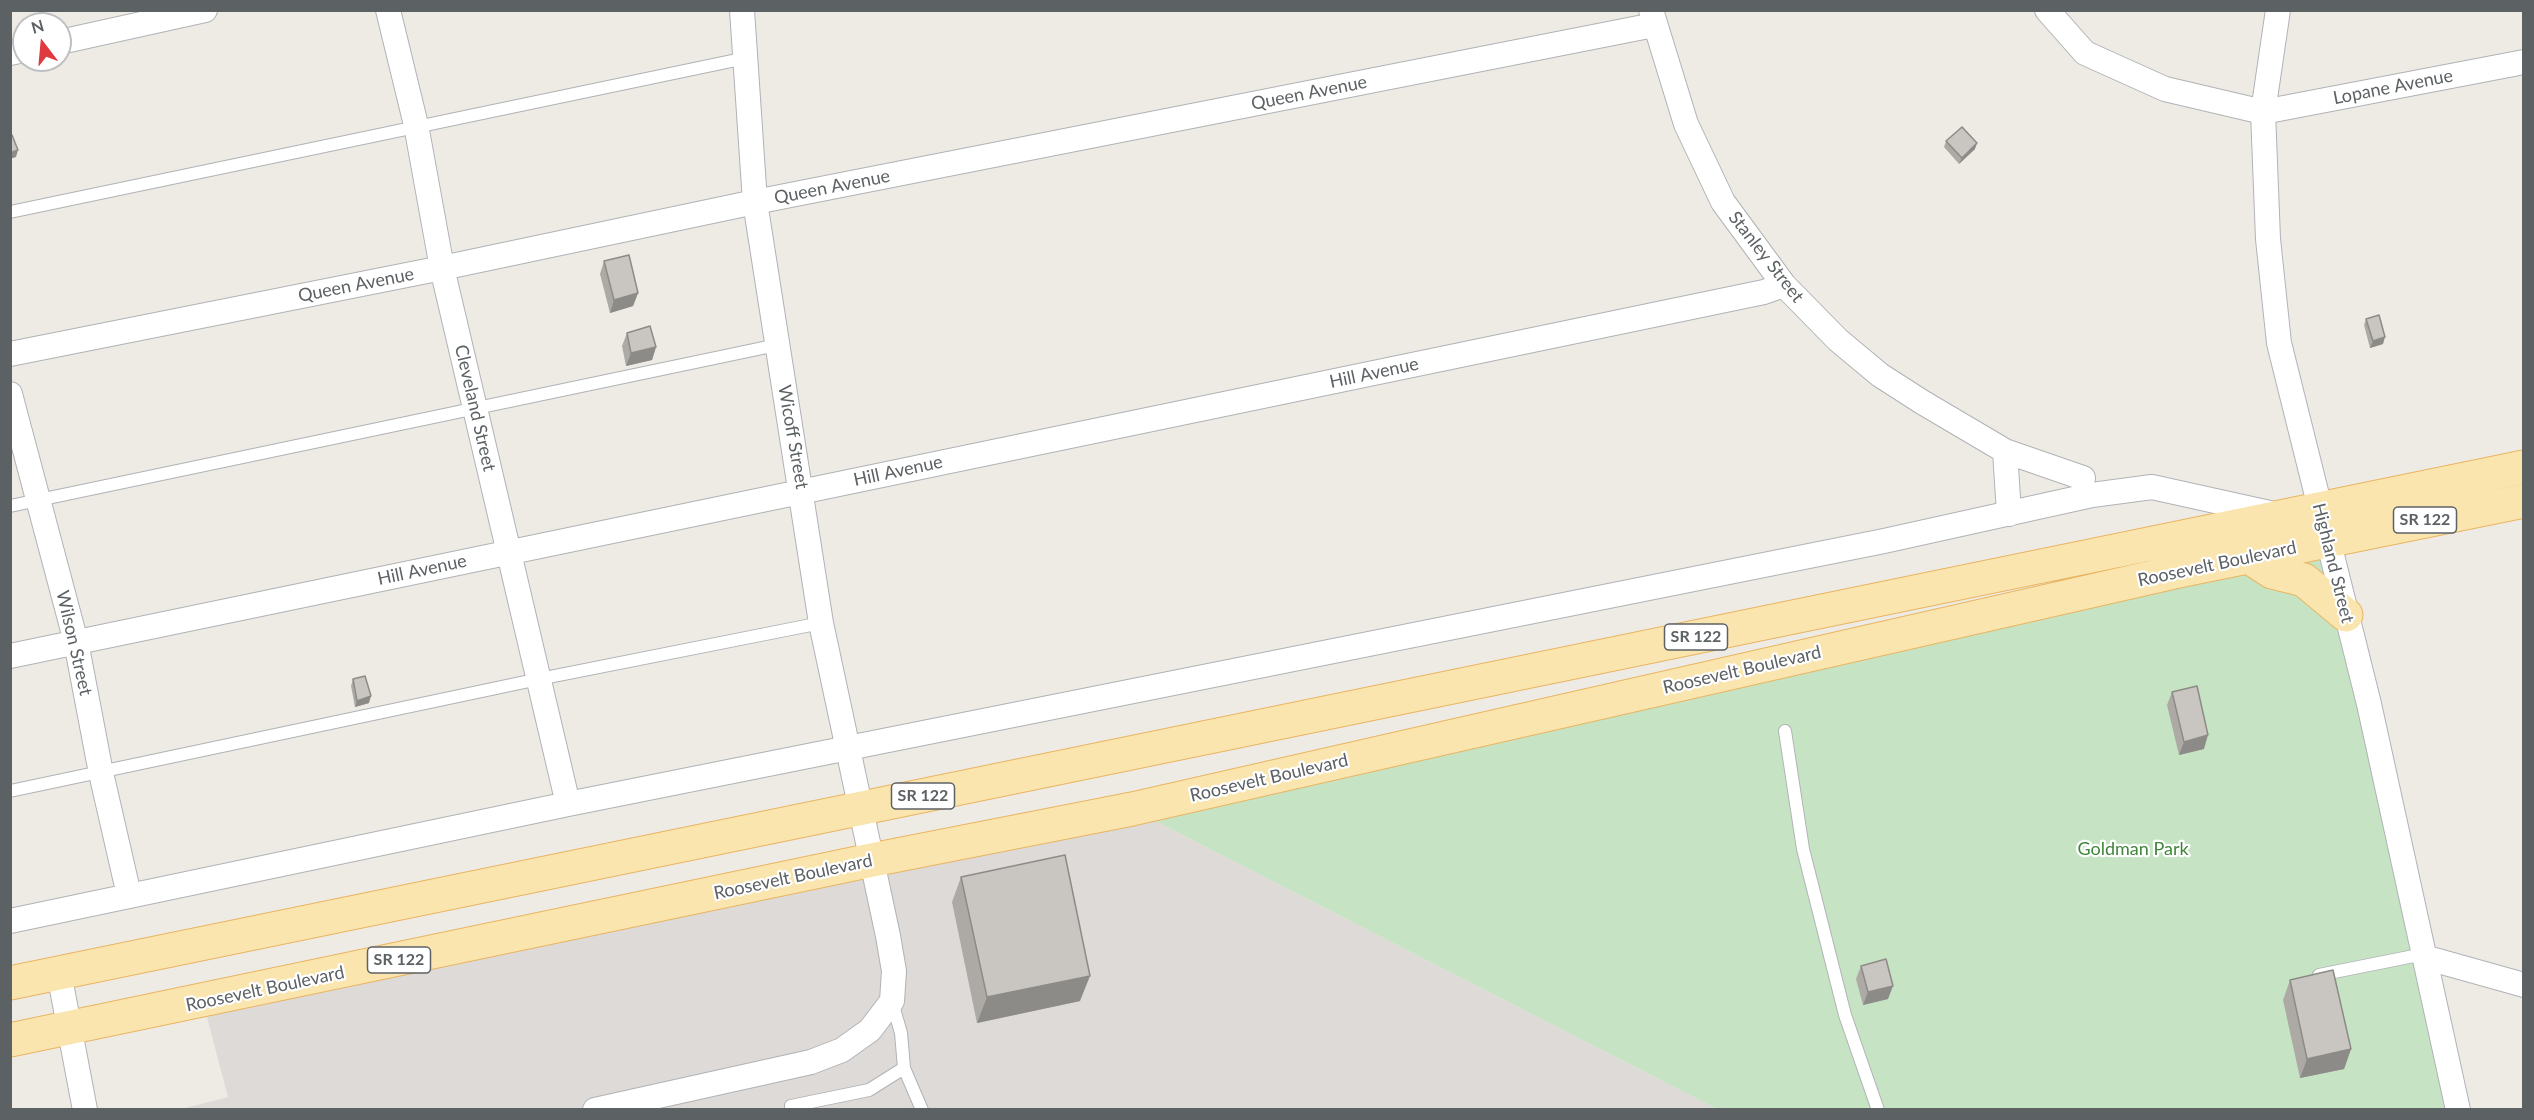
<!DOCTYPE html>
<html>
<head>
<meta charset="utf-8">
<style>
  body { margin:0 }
  #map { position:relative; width:2534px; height:1120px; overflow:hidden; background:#eeebe5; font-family:Lato,sans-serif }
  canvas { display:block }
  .frame { position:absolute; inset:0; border:12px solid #5c6164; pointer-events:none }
  .north { position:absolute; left:12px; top:12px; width:60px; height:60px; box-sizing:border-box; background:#fff; border:2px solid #bec0c1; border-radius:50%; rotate:344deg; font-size:16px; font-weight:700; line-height:24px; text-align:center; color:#5c6164 }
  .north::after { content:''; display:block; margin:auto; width:21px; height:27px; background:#df3a3f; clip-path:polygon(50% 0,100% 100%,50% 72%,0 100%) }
</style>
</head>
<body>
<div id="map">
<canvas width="2534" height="1120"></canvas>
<div class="frame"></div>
<div class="north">N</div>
</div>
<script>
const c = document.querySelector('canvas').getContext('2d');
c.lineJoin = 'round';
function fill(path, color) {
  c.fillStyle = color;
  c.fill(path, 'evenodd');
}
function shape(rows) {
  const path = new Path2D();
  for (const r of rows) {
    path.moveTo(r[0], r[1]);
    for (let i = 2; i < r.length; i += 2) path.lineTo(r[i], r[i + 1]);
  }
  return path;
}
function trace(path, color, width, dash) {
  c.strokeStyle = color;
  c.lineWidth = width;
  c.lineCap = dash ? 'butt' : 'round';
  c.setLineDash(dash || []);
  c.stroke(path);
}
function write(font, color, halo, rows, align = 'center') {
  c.font = font + ' Lato,sans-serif';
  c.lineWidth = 4.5;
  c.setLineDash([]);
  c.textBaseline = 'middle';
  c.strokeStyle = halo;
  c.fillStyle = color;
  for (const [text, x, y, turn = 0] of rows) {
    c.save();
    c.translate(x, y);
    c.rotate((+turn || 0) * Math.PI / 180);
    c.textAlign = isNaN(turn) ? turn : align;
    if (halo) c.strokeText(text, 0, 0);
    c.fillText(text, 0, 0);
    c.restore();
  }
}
const industrial = shape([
  [1132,809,1717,1109,178,1110,228,1097,203,1002]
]);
const green = shape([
  [2327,540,2458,1109,1717,1109,1132,809]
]);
const service = shape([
  [10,212,746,58],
  [10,506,777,345],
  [1785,731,1803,849,1845,1015,1878,1110],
  [10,791,539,679,821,623],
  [2319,975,2424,954],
  [904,1068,922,1110],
  [791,1110,791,1106,869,1090,904,1068,901,1033,892,1002]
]);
const minor = shape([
  [388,10,416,125,442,268,568,804],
  [1651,10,1686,124,1723,202,1784,285,1838,340,1880,375,1922,402,2005,451,2083,478],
  [2047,10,2085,53,2165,89,2263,112,2524,62],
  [2278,10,2263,112,2268,239,2279,343,2369,704,2458,1110],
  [60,42,205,10],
  [10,53,24,50],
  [10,354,442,268,755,202,1654,25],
  [10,394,76,642,101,773,129,895],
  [2005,451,2009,514],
  [10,656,1764,292,1784,285],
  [10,921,568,804,1884,541,2092,495,2152,487,2274,514],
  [2424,957,2524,985],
  [59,973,85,1110],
  [595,1110,811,1062,842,1050,870,1030,892,1001,894,971,888,936,821,623,755,202,742,10]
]);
const primary = shape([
  [2249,557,2272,572,2304,580,2346,615],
  [10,983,2524,467],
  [10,1040,872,860,1132,809,2188,569,2524,501]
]);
const wall = shape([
  [1946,141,1975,149,1959,164,1944,147],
  [604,261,638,293,633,306,610,313,600,274],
  [2366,319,2383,344,2370,348,2364,325],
  [627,333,656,347,652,360,626,366,622,346],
  [353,679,369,703,355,707,351,686],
  [2172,692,2204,749,2179,755,2167,705],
  [961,877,1080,1001,977,1023,952,902],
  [1861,966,1888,999,1863,1005,1856,979],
  [2290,980,2351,1049,2344,1069,2300,1078,2283,1000]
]);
const shadedWall = shape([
  [1977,143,1975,149,1959,164,1962,158],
  [18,150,16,157,10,159,10,153],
  [638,293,633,306,610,313,614,300],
  [2385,337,2383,344,2370,348,2373,341],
  [656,347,652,360,626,366,631,353],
  [371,696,369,703,355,707,357,701],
  [2208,735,2204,749,2179,755,2184,742],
  [1090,976,1080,1001,977,1023,987,997],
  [1893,986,1888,999,1863,1005,1868,992],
  [2351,1049,2344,1069,2300,1078,2307,1059]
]);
const building = shape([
  [1962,127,1977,143,1962,158,1946,141,1962,127],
  [12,135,18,150,10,153,10,136,12,135],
  [629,255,638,293,614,300,604,261,629,255],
  [2379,315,2385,337,2373,341,2366,319,2379,315],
  [650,326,656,347,631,353,627,333,650,326],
  [365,676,371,696,357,701,353,679,365,676],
  [2197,686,2208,735,2184,742,2172,692,2197,686],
  [1065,855,1090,976,987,997,961,877,1065,855],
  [1886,959,1893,986,1868,992,1861,966,1886,959],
  [2333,970,2351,1049,2307,1059,2290,980,2333,970]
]);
const shields = [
  [2425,520,63],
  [1696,637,63],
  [923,796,63],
  [399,960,63]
];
const shieldNames = [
  ["SR 122",2425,520],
  ["SR 122",1696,637],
  ["SR 122",923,796],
  ["SR 122",399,960]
];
const streetNames = [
  ["Lopane Avenue",2393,87,-11],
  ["Queen Avenue",1309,93,-11],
  ["Queen Avenue",832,187,-11],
  ["Stanley Street",1766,257,52],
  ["Queen Avenue",356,285,-11],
  ["Hill Avenue",1374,373,-12],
  ["Cleveland Street",475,408,77],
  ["Wicoff Street",793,437,80],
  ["Hill Avenue",898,471,-12],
  ["Highland Street",2333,563,76],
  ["Roosevelt Boulevard",2217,564,-12],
  ["Hill Avenue",422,570,-12],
  ["Wilson Street",74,643,77],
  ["Roosevelt Boulevard",1742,670,-13],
  ["Roosevelt Boulevard",1269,778,-13],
  ["Roosevelt Boulevard",793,877,-12],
  ["Roosevelt Boulevard",265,989,-12]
];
const parkNames = [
  ["Goldman Park",2133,849]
];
fill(industrial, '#dddad7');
fill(green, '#c6e4c3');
trace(service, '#b0b3b6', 14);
trace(minor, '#b0b3b6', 26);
trace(primary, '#e9b563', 35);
trace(service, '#fff', 12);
trace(minor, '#fff', 24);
trace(primary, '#fae5ae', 33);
fill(wall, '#adaaa6');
fill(shadedWall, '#8d8b87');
fill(building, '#c9c6c1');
trace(building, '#8d8b87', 1.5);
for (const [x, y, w] of shields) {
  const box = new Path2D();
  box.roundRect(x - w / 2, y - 13, w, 26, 4.5);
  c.fillStyle = '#fff';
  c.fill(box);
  trace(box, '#5c6164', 1.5);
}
write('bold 16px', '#5c6164', null, shieldNames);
write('18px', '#5c6164', '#fff', streetNames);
write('18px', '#40853b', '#fff', parkNames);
</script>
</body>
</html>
